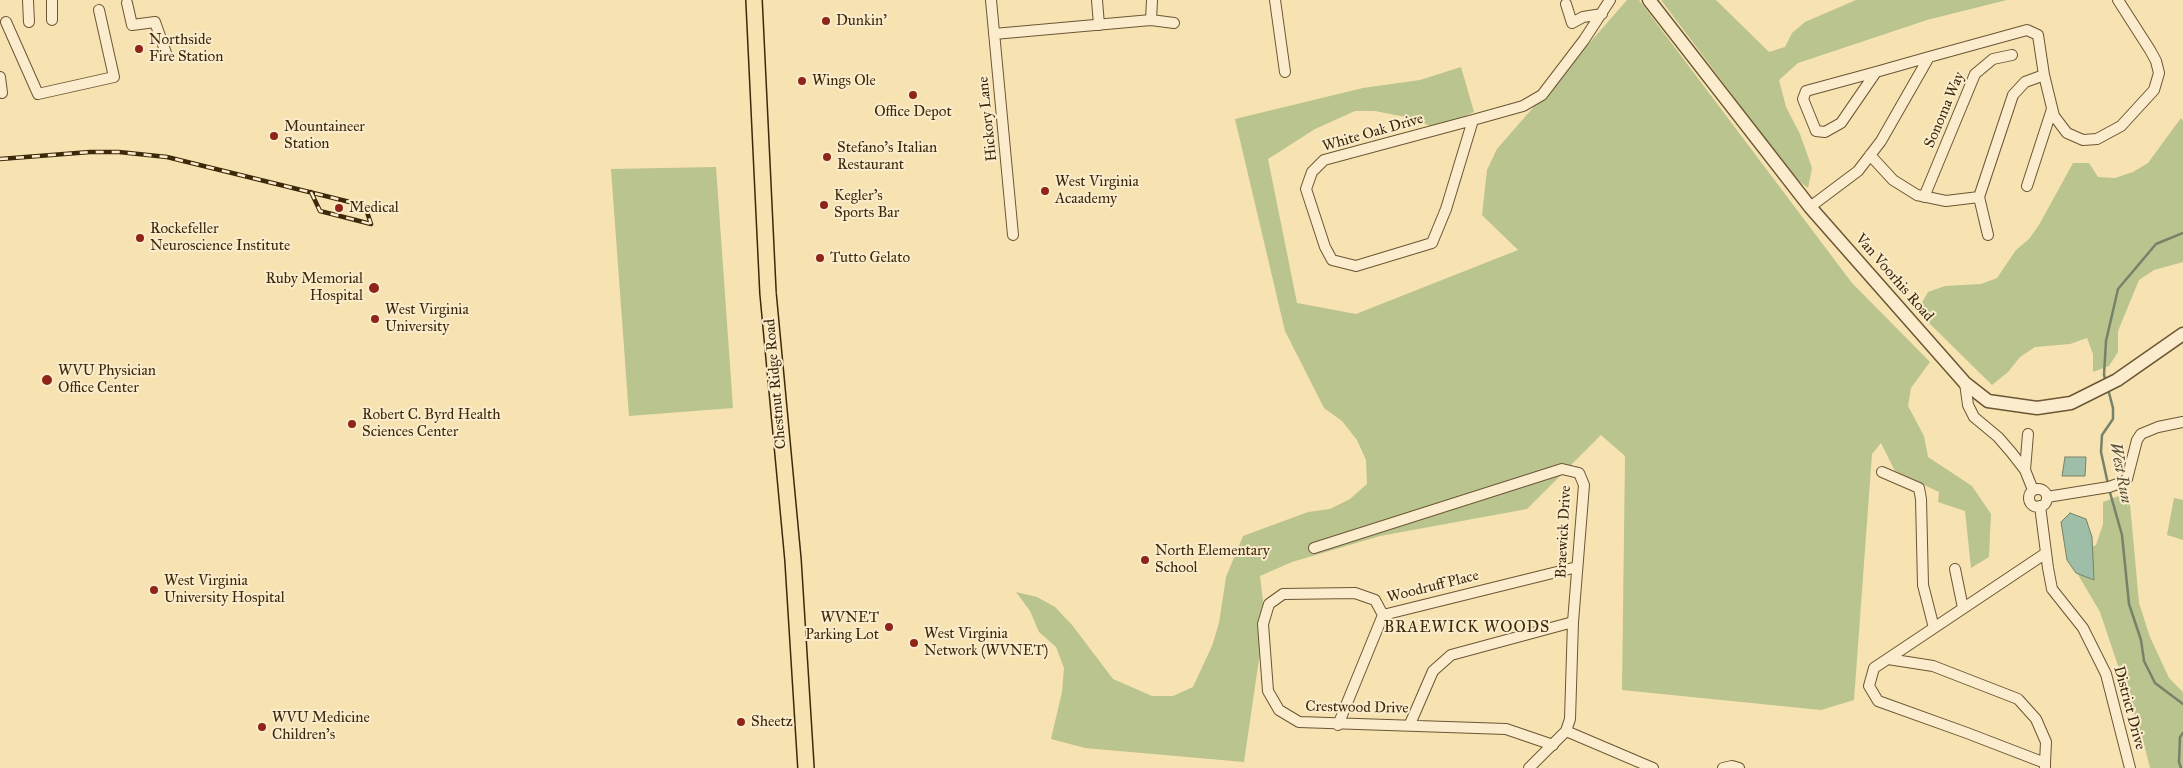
<!DOCTYPE html>
<html>
<head>
<meta charset="utf-8">
<style>
  body { margin:0 }
  canvas { display:block; background:#f7e2b1 }
</style>
</head>
<body>
<canvas width="2183" height="768"></canvas>
<script>
const c = document.querySelector('canvas').getContext('2d');
c.lineJoin = 'round';
function fill(path, color) {
  c.fillStyle = color;
  c.fill(path, 'evenodd');
}
function shape(rows) {
  const path = new Path2D();
  for (const r of rows) {
    if (r.length === 3) {
      path.moveTo(r[0] + r[2], r[1]);
      path.arc(r[0], r[1], r[2], 0, 2 * Math.PI);
      continue;
    }
    path.moveTo(r[0], r[1]);
    for (let i = 2; i < r.length; i += 2) path.lineTo(r[i], r[i + 1]);
  }
  return path;
}
function trace(path, color, width, dash) {
  c.strokeStyle = color;
  c.lineWidth = width;
  c.lineCap = dash ? 'butt' : 'round';
  c.setLineDash(dash || []);
  c.stroke(path);
}
function write(font, color, halo, rows, align = 'center') {
  c.font = font + ' "IM FELL Great Primer",serif';
  c.lineWidth = 4;
  c.setLineDash([]);
  c.textBaseline = 'middle';
  c.strokeStyle = halo;
  c.fillStyle = color;
  for (const [text, x, y, turn = 0] of rows) {
    c.save();
    c.translate(x, y);
    c.rotate((+turn || 0) * Math.PI / 180);
    c.textAlign = isNaN(turn) ? turn : align;
    if (halo) c.strokeText(text, 0, 0);
    c.fillText(text, 0, 0);
    c.restore();
  }
}
const green = shape([
  [1627,0,1639,0,1852,283,1930,362,1911,388,1908,406,1924,436,1928,457,1972,486,1991,514,1989,557,1971,568,1965,511,1938,502,1939,492,1895,471,1881,443,1872,454,1854,700,1821,710,1622,690,1625,456,1601,435,1527,509,1380,536,1292,562,1260,576,1265,618,1244,762,1085,748,1051,739,1062,692,1064,668,1056,647,1039,632,1030,611,1016,592,1037,597,1055,607,1072,625,1113,679,1152,696,1173,696,1193,687,1212,646,1219,623,1226,577,1243,536,1308,512,1330,509,1350,499,1367,484,1366,460,1357,440,1342,421,1324,408,1285,331,1235,119,1363,88,1420,80,1461,67,1474,112,1436,129,1416,119,1375,111,1355,111,1315,129,1268,159,1297,303,1356,314,1518,250,1482,215,1487,170,1497,149],
  [1661,0,1716,0,1769,52,1785,47,1792,33,1805,22,1856,0,2007,0,1927,20,1798,63,1779,80,1786,107,1800,134,1812,168,1808,188,1795,178],
  [2181,118,2183,121,2183,262,2154,270,2139,280,2118,331,2118,352,2109,366,2093,372,2093,354,2087,338,2070,344,2035,347,2020,357,2008,372,1992,385,1926,320,1920,306,1928,292,1945,286,1981,284,1997,278,2016,250,2029,239,2039,225,2073,163,2089,163,2098,177,2115,178,2133,172,2148,163],
  [716,167,733,408,629,416,611,169],
  [2124,494,2130,504,2139,603,2150,637,2169,678,2183,692,2183,768,2150,768,2143,740,2100,612,2073,566,2076,554,2096,545,2103,524,2103,502],
  [2174,498,2183,500,2183,540,2167,535]
]);
const water = shape([
  [2065,457,2086,457,2085,476,2062,476,2065,457],
  [2070,513,2086,519,2092,537,2094,580,2076,573,2067,560,2061,522,2070,513]
]);
const stream = shape([
  [2106,381,2104,375,2106,341,2118,289,2156,244,2183,233],
  [2108,389,2113,408,2113,419,2102,435,2101,452,2108,484],
  [2109,489,2122,535,2129,604,2141,640,2144,661,2155,683,2183,704],
  [2181,768,2179,762,2180,737,2183,733]
]);
const minor = shape([
  [28,0,29,22],
  [52,0,52,20],
  [991,0,1013,235],
  [1097,0,1099,25],
  [1275,0,1285,72],
  [127,3,132,25,155,22,166,53],
  [1566,4,1572,23,1583,17,1602,14],
  [1151,20,1152,0],
  [6,22,38,94,114,77,99,10],
  [994,34,1151,20,1174,23],
  [1876,72,1841,123,1825,132,1816,131,1803,99,1806,91,1876,72,1929,57],
  [2044,75,2054,116,2067,133,2083,140,2097,139,2121,126,2154,90,2159,73,2156,61,2150,50,2118,0],
  [0,77,2,93],
  [1473,120,1446,209,1432,243,1356,266,1332,260,1325,247,1306,189,1312,172,1324,160,1473,120],
  [1473,120,1523,106,1542,95,1584,40,1610,0],
  [2027,186,2052,109],
  [1924,197,1975,74,1993,59,2012,55],
  [1979,197,1988,235],
  [1810,207,1858,171,1881,141,1929,57,2027,30,2038,35,2044,75,2025,82,2013,95,1979,197,1946,201,1917,195,1893,180,1870,155],
  [1965,383,1968,405,1974,417,1998,437,2011,452,2025,470,2033,490],
  [2025,470,2028,434],
  [1882,472,1919,488,1921,499,1923,585,1934,628],
  [2038,498,9],
  [2047,497,2109,487,2123,482,2127,479,2137,440,2141,434,2158,427,2183,422],
  [2040,506,2048,568,2052,589,2083,628,2106,674,2130,768],
  [1314,548,1562,469,1579,473,1584,485,1573,622,1570,719,1566,731,1529,768],
  [1955,569,1963,608],
  [1383,615,1375,600,1355,593,1283,594,1269,604,1263,624,1268,691,1279,710,1299,722,1506,729,1553,745],
  [1888,659,1933,666,2018,699,2036,719,2046,742,2045,763],
  [1410,724,1433,671,1451,655,1573,622],
  [1338,725,1383,615,1577,567],
  [1566,731,1653,768],
  [1723,768,1732,766,1739,768],
  [2045,768,2045,763,1967,733,1878,701,1869,686,1874,668,2046,553]
]);
const tertiary = shape([
  [1649,0,1810,207,1965,383,1988,401,2037,408,2071,403,2117,380,2183,334]
]);
const primary = shape([
  [754,0,768,293,793,560,806,768]
]);
const rail = shape([
  [0,159,90,152,119,152,167,157,362,205,366,209,371,224],
  [311,192,320,211,371,224]
]);
const markers = [
  [826,21,5,"#8f2418"],
  [139,49,5,"#8f2418"],
  [802,81,5,"#8f2418"],
  [913,95,5,"#8f2418"],
  [274,136,5,"#8f2418"],
  [827,157,5,"#8f2418"],
  [1045,191,5,"#8f2418"],
  [824,205,5,"#8f2418"],
  [339,208,5,"#8f2418"],
  [140,238,5,"#8f2418"],
  [820,258,5,"#8f2418"],
  [374,288,6,"#8f2418"],
  [375,319,5,"#8f2418"],
  [47,380,6,"#8f2418"],
  [352,424,5,"#8f2418"],
  [1145,560,5,"#8f2418"],
  [154,590,5,"#8f2418"],
  [889,627,5,"#8f2418"],
  [914,643,5,"#8f2418"],
  [741,722,5,"#8f2418"],
  [262,727,5,"#8f2418"]
];
const poiNames = [
  ["Dunkin'",836,21],
  ["Northside",149,40],
  ["Fire Station",149,57],
  ["Wings Ole",812,81],
  ["Office Depot",913,112,"center"],
  ["Mountaineer",284,127],
  ["Station",284,144],
  ["Stefano's Italian",837,148],
  ["Restaurant",837,165],
  ["West Virginia",1055,182],
  ["Acaademy",1055,199],
  ["Kegler's",834,196],
  ["Sports Bar",834,213],
  ["Medical",349,208],
  ["Rockefeller",150,229],
  ["Neuroscience Institute",150,246],
  ["Tutto Gelato",830,258],
  ["Ruby Memorial",363,279,"right"],
  ["Hospital",363,296,"right"],
  ["West Virginia",385,310],
  ["University",385,327],
  ["WVU Physician",58,371],
  ["Office Center",58,388],
  ["Robert C. Byrd Health",362,415],
  ["Sciences Center",362,432],
  ["North Elementary",1155,551],
  ["School",1155,568],
  ["West Virginia",164,581],
  ["University Hospital",164,598],
  ["WVNET",879,618,"right"],
  ["Parking Lot",879,635,"right"],
  ["West Virginia",924,634],
  ["Network (WVNET)",924,651],
  ["WVU Medicine",272,718],
  ["Children's",272,735],
  ["Sheetz",751,722]
];
const streetNames = [
  ["Sonoma Way",1945,110,-67],
  ["Hickory Lane",988,119,-96],
  ["White Oak Drive",1373,133,-16],
  ["Van Voorhis Road",1894,278,49],
  ["Chestnut Ridge Road",776,384,-95],
  ["Braewick Drive",1564,532,-87],
  ["Woodruff Place",1433,587,-14],
  ["Crestwood Drive",1357,708,1],
  ["District Drive",2129,708,75]
];
const waterNames = [
  ["West Run",2120,473,79]
];
const neighbourhoodNames = [
  ["BRAEWICK WOODS",1467,628]
];
fill(green, '#b9c48e');
fill(water, '#9ebea8');
trace(water, '#778269', 1);
trace(stream, '#778269', 2.5);
trace(minor, '#6c5634', 12);
trace(tertiary, '#6c5634', 15);
trace(primary, '#3d280a', 18);
trace(minor, '#faeccc', 10);
trace(tertiary, '#faeccc', 12);
trace(primary, '#f7e2b1', 15);
trace(rail, '#3d280a', 4.5);
trace(rail, '#faeccc', 2.5, [8]);
for (const [x, y, r, color] of markers) {
  const dot = new Path2D();
  dot.arc(x, y, r, 0, 2 * Math.PI);
  c.fillStyle = color;
  c.fill(dot);
  trace(dot, '#faeccc', 2);
}
write('15px', '#3d280a', '#faeccc', poiNames, 'left');
write('15px', '#3d280a', '#faeccc', streetNames);
write('italic 16px', '#554e32', '#faeccc', waterNames);
c.letterSpacing = '1px';
write('16px', '#3d280a', '#faeccc', neighbourhoodNames);
c.letterSpacing = '0px';
</script>
</body>
</html>
